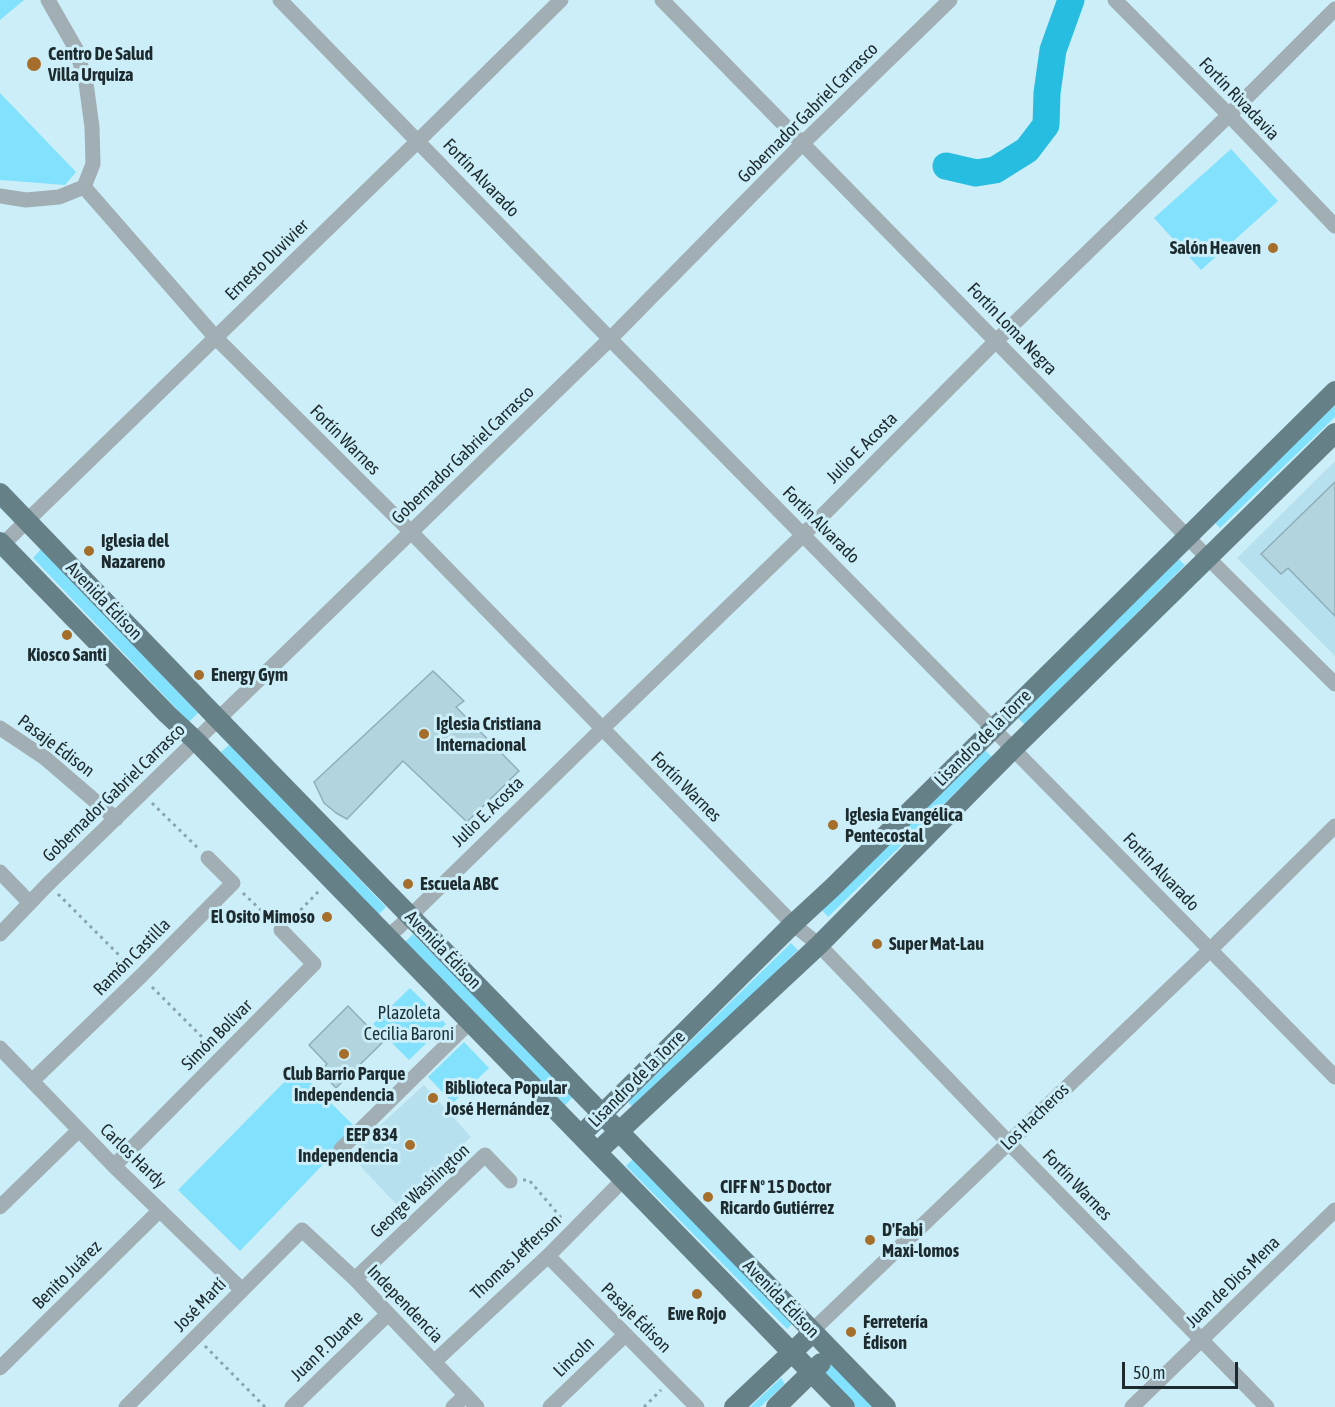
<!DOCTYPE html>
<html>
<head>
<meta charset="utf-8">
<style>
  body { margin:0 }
  #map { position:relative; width:1335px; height:1407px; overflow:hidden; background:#cbeef8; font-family:"Asap Condensed",sans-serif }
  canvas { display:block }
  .scale { position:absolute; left:1122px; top:1362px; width:116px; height:27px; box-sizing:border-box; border:3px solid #1d2a2e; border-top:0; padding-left:8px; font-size:18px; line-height:21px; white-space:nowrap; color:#1d2a2e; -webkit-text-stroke:4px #cbeef8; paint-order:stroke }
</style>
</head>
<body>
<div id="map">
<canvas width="1335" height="1407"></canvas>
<div class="scale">50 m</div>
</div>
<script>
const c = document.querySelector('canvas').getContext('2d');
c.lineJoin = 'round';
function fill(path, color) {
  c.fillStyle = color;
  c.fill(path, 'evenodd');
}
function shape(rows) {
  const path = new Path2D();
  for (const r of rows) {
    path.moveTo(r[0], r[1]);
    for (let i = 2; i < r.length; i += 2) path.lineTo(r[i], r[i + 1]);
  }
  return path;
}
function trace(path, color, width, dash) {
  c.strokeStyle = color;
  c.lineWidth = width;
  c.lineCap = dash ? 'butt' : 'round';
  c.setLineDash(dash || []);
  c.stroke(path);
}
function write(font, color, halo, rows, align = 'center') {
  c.font = font + ' "Asap Condensed",sans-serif';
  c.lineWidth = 6;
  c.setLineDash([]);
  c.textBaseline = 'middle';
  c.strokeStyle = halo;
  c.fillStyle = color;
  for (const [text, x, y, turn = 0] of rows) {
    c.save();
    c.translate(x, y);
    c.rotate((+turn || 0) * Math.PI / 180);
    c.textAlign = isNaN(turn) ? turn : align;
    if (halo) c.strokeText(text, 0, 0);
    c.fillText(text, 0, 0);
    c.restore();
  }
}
const built = shape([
  [1335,461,1335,656,1237,558],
  [424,1085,471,1137,397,1205,349,1154]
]);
const green = shape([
  [0,0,24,0,0,20],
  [0,93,76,172,65,185,0,180],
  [1231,149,1278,201,1201,270,1154,218],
  [1335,405,1335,417,1220,528,1213,521],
  [41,549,198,713,189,722,33,558],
  [1176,557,1185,565,1025,725,1017,717],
  [230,744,386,907,377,916,221,752],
  [985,750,992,757,828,917,821,909],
  [413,934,574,1096,565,1105,404,943],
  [791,943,798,950,635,1109,628,1102],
  [410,988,446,1024,409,1060,373,1024],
  [464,1042,489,1068,453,1103,428,1077],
  [297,1069,357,1129,240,1251,178,1190],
  [635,1157,794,1322,787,1329,626,1166],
  [826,1354,877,1407,856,1407,814,1365],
  [781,1378,785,1384,760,1407,750,1407]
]);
const river = shape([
  [946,166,976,173,995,170,1027,150,1046,125,1047,93,1053,50,1071,0]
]);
const building = shape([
  [1335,482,1335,616,1288,568,1281,574,1261,554,1335,482],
  [433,671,464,701,456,707,519,771,467,822,403,761,347,819,336,813,324,803,314,782,433,671],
  [348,1006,383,1042,336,1088,320,1071,327,1064,309,1045,348,1006]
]);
const path = shape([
  [152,803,199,849],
  [243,893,271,920],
  [58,894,130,966],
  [290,921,319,891],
  [152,987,213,1048],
  [523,1180,529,1180,564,1221],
  [205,1346,265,1407],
  [644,1407,661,1390]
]);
const minor = shape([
  [280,0,610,339,803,535,1335,1077],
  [662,0,1207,557,1335,684],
  [1115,0,1229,115,1335,226],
  [84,187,216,338,412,533,793,924,819,945,1008,1142,1267,1407],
  [0,196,26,200,59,197,84,187,93,164,92,127,86,83,76,49,48,0],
  [0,547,418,141,561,0],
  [0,728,45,758,116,819],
  [0,872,30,903],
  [0,934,48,884,610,339,803,143,950,0],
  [387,937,399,927,602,729,803,535,996,341,1229,115,1335,9],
  [0,1048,114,1166,242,1290],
  [32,1081,141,976,233,883,208,858],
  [341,1149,470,1022],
  [114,1166,314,964,281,930],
  [0,1207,79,1130],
  [548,1256,697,1407],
  [355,1279,485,1155,510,1181],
  [812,1331,1210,950,1335,826],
  [434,1362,548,1256,624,1179],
  [0,1368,160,1210],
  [126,1407,302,1230,355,1279,477,1407],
  [292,1407,388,1314],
  [453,1407,466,1395],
  [550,1407,625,1335],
  [1132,1407,1335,1210]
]);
const major = shape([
  [0,493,219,720,410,916,886,1407],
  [0,542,167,714,196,741,331,879,845,1407],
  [581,1135,793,924,832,888,1335,391],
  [597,1152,819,945,1013,749,1335,433],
  [734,1407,805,1340,812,1331],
  [776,1407,821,1363]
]);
const markers = [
  [34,64,8,"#a56e2a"],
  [1273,248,6,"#a56e2a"],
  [89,551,6,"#a56e2a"],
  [67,635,6,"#a56e2a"],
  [199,675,6,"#a56e2a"],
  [424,734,6,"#a56e2a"],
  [833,825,6,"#a56e2a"],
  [408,884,6,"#a56e2a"],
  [327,917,6,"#a56e2a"],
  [877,944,6,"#a56e2a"],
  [344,1054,6,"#a56e2a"],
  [433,1098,6,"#a56e2a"],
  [410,1145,6,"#a56e2a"],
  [708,1197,6,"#a56e2a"],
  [870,1240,6,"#a56e2a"],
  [697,1294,6,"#a56e2a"],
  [851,1332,6,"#a56e2a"]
];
const poiNames = [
  ["Centro De Salud",48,54],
  ["Villa Urquiza",48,75],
  ["Salón Heaven",1261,248,"right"],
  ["Iglesia del",101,541],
  ["Nazareno",101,562],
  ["Kiosco Santi",67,655,"center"],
  ["Energy Gym",211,675],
  ["Iglesia Cristiana",436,724],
  ["Internacional",436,745],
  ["Iglesia Evangélica",845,815],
  ["Pentecostal",845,836],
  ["Escuela ABC",420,884],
  ["El Osito Mimoso",315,917,"right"],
  ["Super Mat-Lau",889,944],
  ["Club Barrio Parque",344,1074,"center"],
  ["Independencia",344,1095,"center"],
  ["Biblioteca Popular",445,1088],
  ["José Hernández",445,1109],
  ["EEP 834",398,1135,"right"],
  ["Independencia",398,1156,"right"],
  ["CIFF Nº 15 Doctor",720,1187],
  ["Ricardo Gutiérrez",720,1208],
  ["D'Fabi",882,1230],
  ["Maxi-lomos",882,1251],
  ["Ewe Rojo",697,1314,"center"],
  ["Ferretería",863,1322],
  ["Édison",863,1343]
];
const streetNames = [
  ["Fortín Rivadavia",1239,99,46],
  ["Gobernador Gabriel Carrasco",808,113,-45],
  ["Fortín Alvarado",481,178,46],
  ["Ernesto Duvivier",267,260,-44],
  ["Fortín Loma Negra",1012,329,46],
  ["Fortín Warnes",345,440,45],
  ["Julio E. Acosta",862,448,-45],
  ["Gobernador Gabriel Carrasco",463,455,-44],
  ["Fortín Alvarado",821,525,45],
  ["Avenida Édison",104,601,46],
  ["Lisandro de la Torre",983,738,-45],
  ["Pasaje Édison",56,746,37],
  ["Fortín Warnes",686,787,45],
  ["Gobernador Gabriel Carrasco",114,793,-44],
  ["Julio E. Acosta",488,812,-44],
  ["Fortín Alvarado",1161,872,46],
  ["Avenida Édison",443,950,46],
  ["Ramón Castilla",132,957,-45],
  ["Simón Bolívar",217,1035,-45],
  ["Lisandro de la Torre",637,1079,-45],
  ["Los Hacheros",1035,1117,-44],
  ["Carlos Hardy",133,1156,44],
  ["Fortín Warnes",1077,1185,46],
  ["George Washington",420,1191,-43],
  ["Thomas Jefferson",516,1257,-43],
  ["Benito Juárez",67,1275,-45],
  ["Juan de Dios Mena",1233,1282,-44],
  ["Avenida Édison",781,1299,46],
  ["Independencia",405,1304,46],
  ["José Martí",200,1305,-46],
  ["Pasaje Édison",636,1318,45],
  ["Juan P. Duarte",327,1346,-44],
  ["Lincoln",574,1357,-44]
];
const parkNames = [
  ["Plazoleta",409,1013],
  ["Cecilia Baroni",409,1034]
];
fill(built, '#b6e0ed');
fill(green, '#82e1fc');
trace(river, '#26bde0', 27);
fill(building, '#b2d4de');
trace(building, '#8eaeb8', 1.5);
trace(path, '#89a4ac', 3, [3, 4.5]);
trace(minor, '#a1afb4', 15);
trace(major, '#668088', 20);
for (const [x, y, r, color] of markers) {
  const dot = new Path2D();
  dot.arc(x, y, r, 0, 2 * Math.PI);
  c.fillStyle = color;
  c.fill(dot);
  trace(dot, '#cbeef8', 2);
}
write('bold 18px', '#1d2a2e', '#cbeef8', poiNames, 'left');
write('18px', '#1d2a2e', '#cbeef8', streetNames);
write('18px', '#1c333a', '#cbeef8', parkNames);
</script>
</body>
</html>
